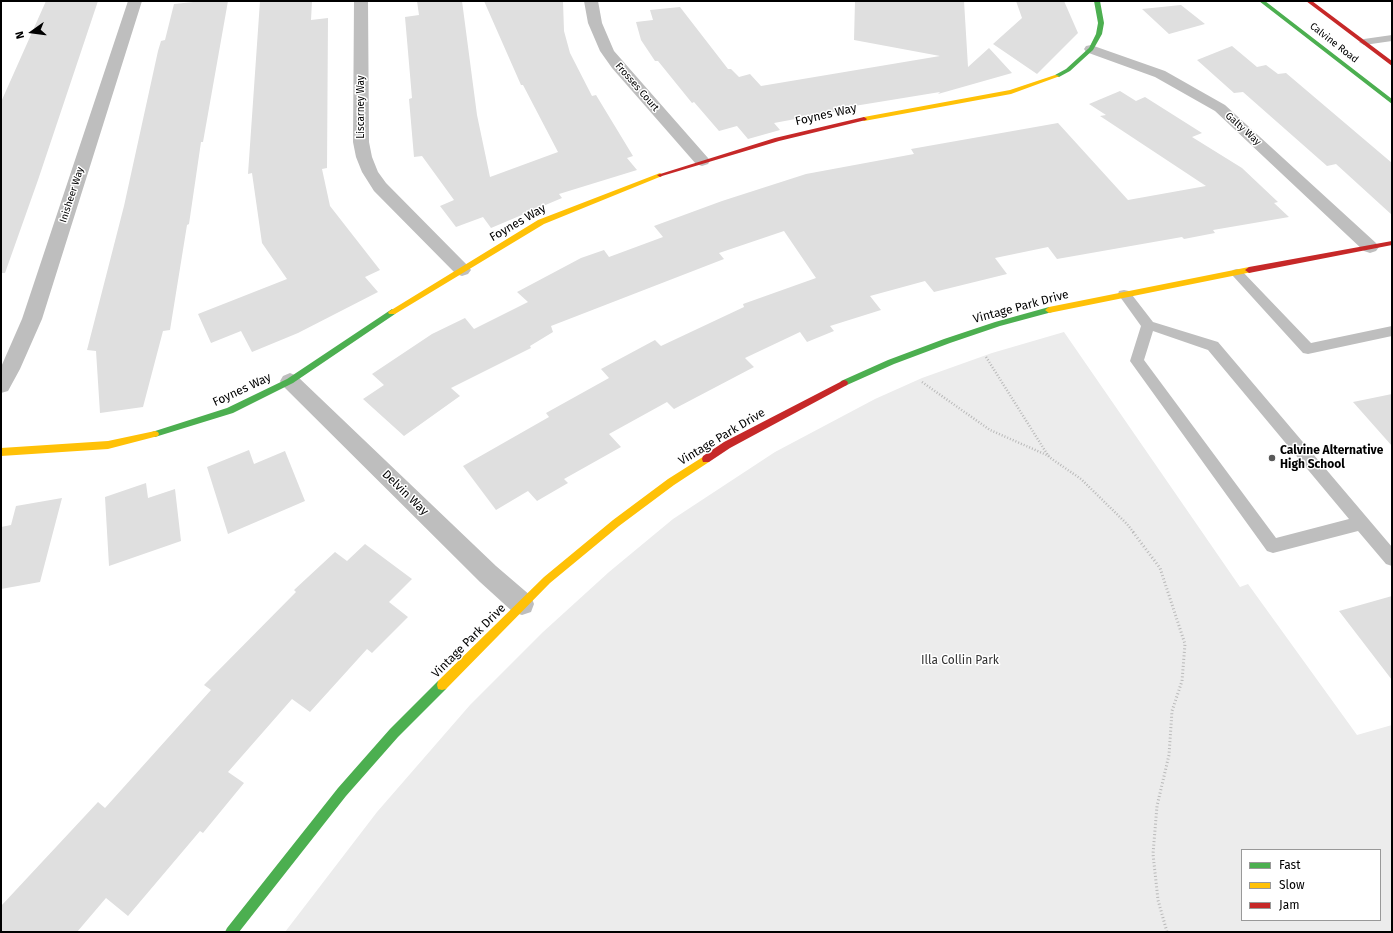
<!DOCTYPE html>
<html>
<head>
<meta charset="utf-8">
<style>
  body { margin:0 }
  #map { position:relative; width:1393px; height:933px; overflow:hidden; background:#fff; font-family:"Fira Sans",sans-serif }
  canvas { display:block }
  .frame { position:absolute; inset:0; border:2px solid #000; pointer-events:none }
  .legend { position:absolute; left:1241px; top:849px; width:140px; height:72px; box-sizing:border-box; background:#fff; border:1px solid #999; margin:0; padding:5px 7px; list-style:none; font-size:12px; color:#000 }
  .legend li { display:flex; align-items:center; gap:8px; height:20px }
  .legend b { width:20px; border:1px solid #999 }
  .north { position:absolute; left:12px; top:12px; width:40px; height:40px; -webkit-text-stroke:3px #fff; paint-order:stroke; rotate:256deg; font-size:11px; font-weight:700; line-height:16px; text-align:center; color:#000 }
  .north::after { content:''; display:block; margin:auto; width:14px; height:18px; background:#000; clip-path:polygon(50% 0,100% 100%,50% 72%,0 100%) }
</style>
</head>
<body>
<div id="map">
<canvas width="1393" height="933"></canvas>
<div class="frame"></div>
<ul class="legend">
<li><b style="height:5px;background:#4caf50"></b>Fast</li>
<li><b style="height:5px;background:#ffc107"></b>Slow</li>
<li><b style="height:5px;background:#c62828"></b>Jam</li>
</ul>
<div class="north">N</div>
</div>
<script>
const c = document.querySelector('canvas').getContext('2d');
c.lineJoin = 'round';
function fill(path, color) {
  c.fillStyle = color;
  c.fill(path, 'evenodd');
}
function shape(rows) {
  const path = new Path2D();
  for (const r of rows) {
    path.moveTo(r[0], r[1]);
    for (let i = 2; i < r.length; i += 2) path.lineTo(r[i], r[i + 1]);
  }
  return path;
}
function trace(path, color, width, dash) {
  c.strokeStyle = color;
  c.lineWidth = width;
  c.lineCap = dash ? 'butt' : 'round';
  c.setLineDash(dash || []);
  c.stroke(path);
}
function write(font, color, halo, rows, align = 'center') {
  c.font = font + ' "Fira Sans",sans-serif';
  c.lineWidth = 3;
  c.setLineDash([]);
  c.textBaseline = 'middle';
  c.strokeStyle = halo;
  c.fillStyle = color;
  for (const [text, x, y, turn = 0] of rows) {
    c.save();
    c.translate(x, y);
    c.rotate((+turn || 0) * Math.PI / 180);
    c.textAlign = isNaN(turn) ? turn : align;
    if (halo) c.strokeText(text, 0, 0);
    c.fillText(text, 0, 0);
    c.restore();
  }
}
const green = shape([
  [1064,332,1240,587,1248,584,1357,735,1392,725,1392,932,285,932,377,812,470,705,543,632,609,572,673,519,775,452,875,399,922,378,992,353],
  [1242,850,1380,850,1380,920,1242,920]
]);
const building = shape([
  [46,1,98,1,38,180,5,273,1,273,1,102],
  [203,1,228,1,203,142,201,142,189,224,187,225,170,330,163,331,143,407,100,413,96,351,87,350,124,206,158,51,161,41,165,40,174,4],
  [260,1,312,1,311,20,328,18,327,168,322,169,330,206,380,270,365,277,378,292,298,333,252,352,241,331,211,343,198,314,287,279,262,243,252,173,248,174],
  [417,1,462,1,477,115,490,177,558,152,523,85,521,85,484,1,563,1,564,31,570,53,592,96,596,95,633,156,627,158,637,170,559,194,562,198,491,228,483,217,456,227,440,206,454,200,422,156,414,157,409,99,412,98,405,17,419,15],
  [855,1,964,1,968,67,989,48,1012,73,938,94,940,92,842,108,844,110,774,123,780,130,748,139,737,126,719,131,694,102,692,103,658,61,655,61,641,40,636,22,653,20,650,10,680,7,728,69,731,69,739,77,750,74,761,86,940,56,854,40],
  [1016,1,1064,1,1078,33,1037,74,993,44,1022,18],
  [1181,5,1205,24,1169,34,1142,9],
  [1232,46,1257,67,1266,65,1278,74,1286,73,1392,163,1392,215,1336,164,1327,166,1243,92,1234,93,1197,60],
  [1120,91,1136,101,1145,97,1202,133,1192,137,1242,168,1278,202,1274,203,1289,217,1213,230,1215,233,1184,239,1182,237,1057,259,1048,247,995,258,1007,274,934,292,925,281,870,296,881,310,830,326,834,331,807,342,800,332,745,358,754,367,674,409,667,402,609,434,621,447,564,479,568,483,537,501,528,491,496,510,463,466,549,417,546,413,609,378,601,369,655,340,661,346,744,307,743,304,816,278,784,231,719,253,724,259,551,326,553,332,530,346,531,348,451,388,460,396,404,436,363,399,384,385,372,374,432,334,465,318,474,329,528,302,517,292,581,258,604,250,609,257,663,237,654,226,722,201,806,174,914,154,911,149,1058,123,1128,200,1206,186,1100,116,1106,115,1089,104],
  [1392,394,1392,446,1353,402],
  [249,450,254,464,285,451,305,501,228,534,207,467],
  [146,483,148,498,175,489,181,541,109,566,105,497],
  [62,498,40,582,1,589,1,527,11,525,16,506],
  [365,544,412,579,389,602,408,617,372,653,367,649,310,712,292,699,228,772,244,783,203,833,200,831,128,916,106,898,77,932,1,932,1,906,98,802,105,808,211,690,204,685,296,592,294,590,335,552,347,561],
  [1392,596,1392,680,1339,611]
]);
const pathFar1 = shape([
  [986,357,1049,457,1081,479,1127,524,1134,533],
  [922,382,990,430,1049,456]
]);
const path = shape([
  [1133,532,1160,568,1185,644,1182,681,1172,711,1169,755,1157,806,1153,854,1158,900,1167,932]
]);
const lane = shape([
  [1392,35,1392,41,1364,45,1359,42,1364,39,1392,35],
  [1237,269,1241,270,1311,343,1392,326,1392,336,1308,354,1303,353,1233,276,1231,273,1233,270,1237,269],
  [1124,290,1129,291,1153,322,1218,342,1392,547,1392,566,1386,564,1358,531,1273,553,1267,551,1130,361,1141,326,1118,294,1119,291,1124,290],
  [1153,331,1208,350,1349,519,1276,538,1144,360,1153,331]
]);
const street = shape([
  [128,1,142,1,42,319,20,369,8,391,1,393,1,367,22,319,128,1],
  [354,1,368,1,369,142,372,157,378,172,386,183,468,266,471,270,468,274,462,276,456,274,374,191,362,172,356,157,353,142,354,1],
  [584,1,598,1,602,23,614,51,708,158,710,161,708,164,702,166,696,164,612,68,600,51,588,23,584,1],
  [1091,45,1165,71,1225,105,1376,243,1379,247,1376,251,1370,253,1364,251,1215,111,1155,77,1086,52,1084,49,1086,46,1091,45],
  [290,373,297,376,496,566,531,596,534,604,531,612,522,615,513,612,480,582,283,386,280,381,283,376,290,373]
]);
const fast = shape([
  [1094,1,1100,1,1104,23,1102,34,1093,50,1070,71,1059,77,1055,77,1055,75,1066,69,1089,48,1096,34,1098,23,1094,1],
  [1259,1,1265,1,1392,99,1392,104,1259,1],
  [1049,307,1052,308,1053,310,1052,312,1000,326,950,343,894,364,847,385,844,386,840,383,841,381,888,360,944,339,995,322,1049,307],
  [392,309,396,312,395,314,293,383,233,413,155,437,152,436,151,434,152,432,227,408,287,379,392,309],
  [442,680,446,681,447,685,446,689,398,737,346,796,239,932,225,932,227,928,338,788,390,729,438,681,442,680]
]);
const slow = shape([
  [1055,75,1060,76,1011,94,864,121,861,119,864,117,1010,90,1055,75],
  [660,173,663,175,662,176,544,224,395,314,389,314,388,312,538,220,660,173],
  [1249,267,1252,268,1252,272,1049,313,1045,310,1049,307,1249,267],
  [155,431,158,432,159,434,158,436,108,449,1,456,1,448,108,441,155,431],
  [706,455,709,456,710,459,709,462,674,485,619,526,550,583,446,689,442,690,438,689,437,685,438,681,544,577,613,520,668,479,706,455]
]);
const jam = shape([
  [1306,1,1312,1,1392,61,1392,66,1306,1],
  [864,117,867,119,866,120,779,141,662,176,660,177,657,175,775,138,864,117],
  [1392,241,1392,245,1249,273,1245,270,1249,267,1392,241],
  [844,380,847,381,848,383,847,385,730,448,709,462,703,462,702,459,703,456,724,442,844,380]
]);
const markers = [
  [1272,458,4,"#595959"]
];
const farStreetnames = [
  ["Calvine Road",1334,43,38],
  ["Frosses Court",637,87,49],
  ["Liscarney Way",361,107,-90],
  ["Galty Way",1243,129,42],
  ["Inisheer Way",72,195,-72]
];
const streetNames = [
  ["Foynes Way",826,115,-13],
  ["Foynes Way",518,223,-30],
  ["Vintage Park Drive",1021,307,-15],
  ["Foynes Way",242,390,-25],
  ["Vintage Park Drive",722,437,-31],
  ["Delvin Way",405,493,44],
  ["Vintage Park Drive",469,641,-45]
];
const poiNames = [
  ["Calvine Alternative",1280,451],
  ["High School",1280,465]
];
const parkNames = [
  ["Illa Collin Park",960,661]
];
fill(green, '#ececec');
fill(building, '#dfdfdf');
trace(pathFar1, '#b9b9b9', 2.5, [1, 2]);
trace(path, '#b9b9b9', 3, [1, 2.5]);
fill(lane, '#bebebe');
fill(street, '#bebebe');
fill(fast, '#4caf50');
fill(slow, '#ffc107');
fill(jam, '#c62828');
for (const [x, y, r, color] of markers) {
  const dot = new Path2D();
  dot.arc(x, y, r, 0, 2 * Math.PI);
  c.fillStyle = color;
  c.fill(dot);
  trace(dot, '#fff', 1.5);
}
write('10px', '#000', '#fff', farStreetnames);
write('12px', '#000', '#fff', streetNames);
write('bold 12px', '#000', '#fff', poiNames, 'left');
write('12px', '#333', '#fff', parkNames);
</script>
</body>
</html>
